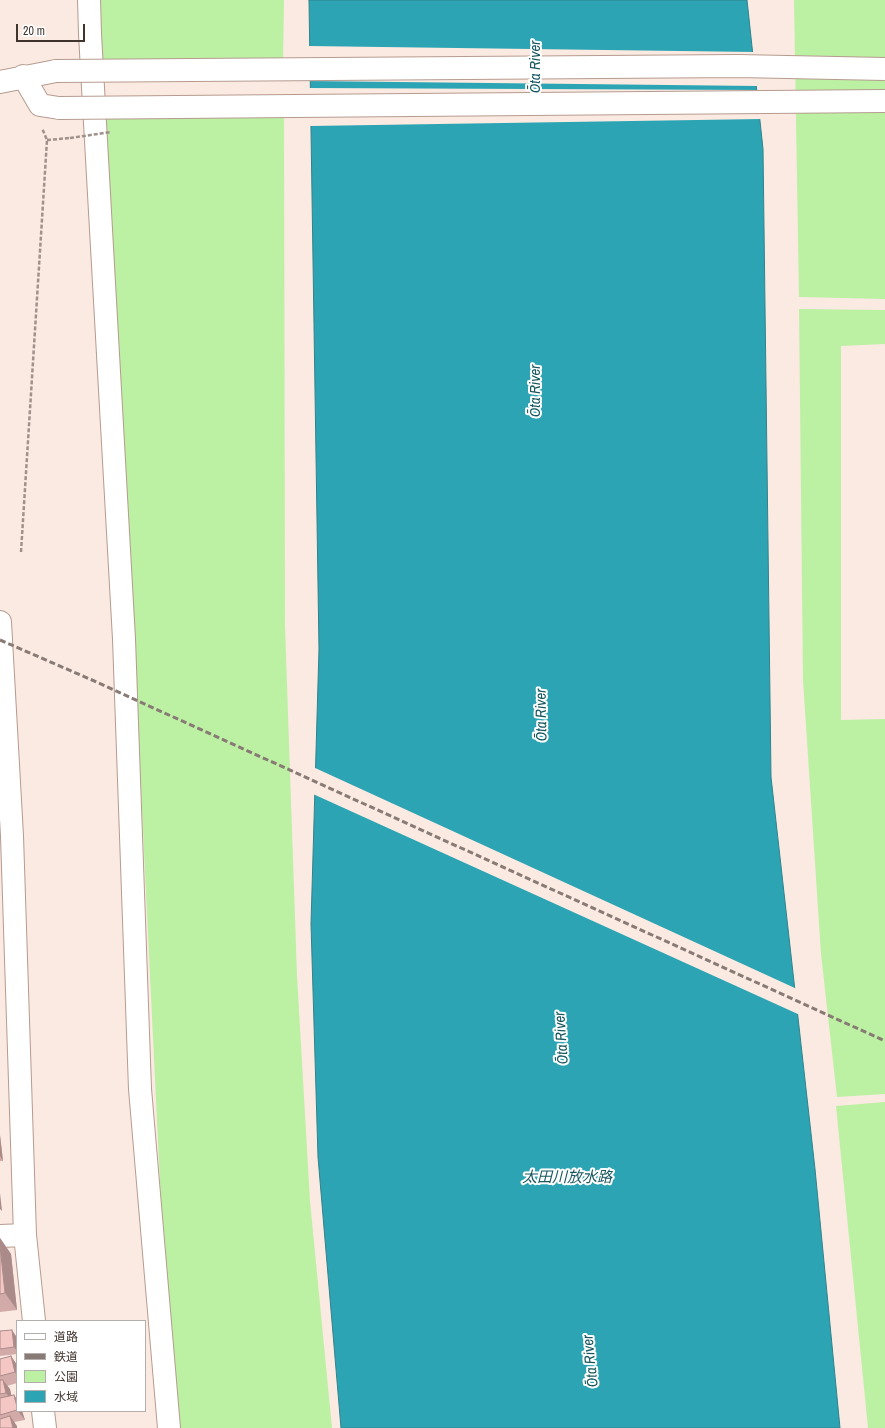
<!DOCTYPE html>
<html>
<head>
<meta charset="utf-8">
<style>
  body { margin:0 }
  #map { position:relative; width:885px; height:1428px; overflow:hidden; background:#fbeae2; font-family:"Archivo Narrow","Noto Sans JP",sans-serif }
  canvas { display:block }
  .legend { position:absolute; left:16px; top:1320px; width:130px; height:92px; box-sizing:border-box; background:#fff; border:1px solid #b3aeac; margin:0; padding:5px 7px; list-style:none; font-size:12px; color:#40342f }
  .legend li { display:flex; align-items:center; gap:8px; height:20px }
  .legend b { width:20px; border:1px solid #b3aeac }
  .scale { position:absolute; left:16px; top:24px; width:69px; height:18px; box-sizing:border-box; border:2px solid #40342f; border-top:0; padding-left:5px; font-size:12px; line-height:14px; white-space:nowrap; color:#40342f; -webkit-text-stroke:3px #fff; paint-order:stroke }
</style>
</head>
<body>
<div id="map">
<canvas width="885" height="1428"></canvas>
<ul class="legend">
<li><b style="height:5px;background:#fff"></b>道路</li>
<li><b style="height:5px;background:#887a74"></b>鉄道</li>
<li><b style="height:11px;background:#bcf0a3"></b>公園</li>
<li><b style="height:11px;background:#2ca4b3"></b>水域</li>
</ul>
<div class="scale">20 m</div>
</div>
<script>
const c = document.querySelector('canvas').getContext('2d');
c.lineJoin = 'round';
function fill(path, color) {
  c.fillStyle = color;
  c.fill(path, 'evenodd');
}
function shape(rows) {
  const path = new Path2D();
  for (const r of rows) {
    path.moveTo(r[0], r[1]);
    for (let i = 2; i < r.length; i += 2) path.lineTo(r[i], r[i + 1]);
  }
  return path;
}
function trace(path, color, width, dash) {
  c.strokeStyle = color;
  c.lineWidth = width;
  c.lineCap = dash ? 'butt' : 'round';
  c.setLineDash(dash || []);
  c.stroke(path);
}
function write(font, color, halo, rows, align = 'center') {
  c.font = font + ' "Archivo Narrow","Noto Sans JP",sans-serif';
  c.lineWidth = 4;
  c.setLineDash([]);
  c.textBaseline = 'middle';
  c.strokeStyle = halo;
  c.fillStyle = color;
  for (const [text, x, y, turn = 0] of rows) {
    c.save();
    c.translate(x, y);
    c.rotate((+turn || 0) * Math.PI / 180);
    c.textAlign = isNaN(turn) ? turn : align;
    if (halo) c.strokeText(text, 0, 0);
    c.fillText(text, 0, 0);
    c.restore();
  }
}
const green = shape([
  [97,0,284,0,283,63,98,72],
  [794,0,885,0,885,299,799,297],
  [105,113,284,114,285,627,297,976,310,1201,332,1428,178,1428,167,1328,125,457],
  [799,309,885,310,885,344,841,346,841,720,885,719,885,1094,837,1097,821,954,803,680],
  [885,1102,885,1428,868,1428,836,1106]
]);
const water = shape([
  [309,0,747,0,763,149,771,777,815,1169,840,1428,341,1428,318,1157,311,924,319,649,309,0]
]);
const pier = shape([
  [308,46,754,52,758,86,309,81],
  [309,88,758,90,761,119,310,126],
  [313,767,797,989,800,1015,313,794]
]);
const path = shape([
  [47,140,70,138],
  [21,552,47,140,42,128]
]);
const minor = shape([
  [89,0,90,34,124,639,140,1089,169,1428],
  [23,76,40,105,59,108],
  [0,82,56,71],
  [0,622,12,836,25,1235,34,1321],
  [0,1236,25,1235],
  [43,1411,45,1428]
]);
const rail = shape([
  [0,640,92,680,885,1041]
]);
const pathBridge = shape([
  [70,138,111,132]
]);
const minorBridge = shape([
  [56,71,738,66,885,69],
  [59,108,885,101]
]);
const wall = shape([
  [0,1135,3,1161,0,1161],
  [0,1238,11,1254,17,1310,0,1312],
  [0,1331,16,1336,17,1343,17,1354,0,1356],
  [11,1356,17,1365,17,1383,7,1386,10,1389,11,1395,17,1399,17,1411,22,1411,25,1420,14,1422,17,1428,0,1428,0,1359]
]);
const shadedWall = shape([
  [0,1135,3,1161,0,1156],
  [0,1193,2,1211,0,1209],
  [0,1238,11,1254,17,1310,5,1293,0,1246],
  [12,1330,16,1336,17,1351,14,1347],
  [11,1356,17,1365,17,1375,15,1372],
  [3,1380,10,1389,13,1402,6,1393],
  [14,1395,17,1399,17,1407],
  [18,1411,22,1411,25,1420],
  [10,1416,17,1426,17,1428,13,1428]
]);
const building = shape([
  [0,1246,5,1293,0,1294,0,1246],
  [12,1330,14,1347,0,1349,0,1331,12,1330],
  [11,1356,15,1372,0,1376,0,1359,11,1356],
  [0,1380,3,1380,6,1393,0,1394,0,1380],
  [14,1395,17,1407,17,1410,0,1415,0,1398,14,1395],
  [10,1416,13,1428,0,1428,0,1419,10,1416]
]);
const waterNames = [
  ["Ōta River",536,67,-90],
  ["Ōta River",536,391,-90],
  ["Ōta River",542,715,-91],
  ["Ōta River",562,1038,-94],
  ["太田川放水路",567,1178],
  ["Ōta River",591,1361,-96]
];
fill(green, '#bcf0a3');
fill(water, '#2ca4b3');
trace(water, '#32828b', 1);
fill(pier, '#fbeae2');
trace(minor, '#b69b8f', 24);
trace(path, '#a0918b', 2.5, [4, 2]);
trace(minor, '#fff', 22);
trace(rail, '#887a74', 3, [6, 3]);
trace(minorBridge, '#b69b8f', 24, []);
trace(pathBridge, '#a0918b', 2.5, [4, 2]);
trace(minorBridge, '#fff', 22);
fill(wall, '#d2aba9');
fill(shadedWall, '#ab8b89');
fill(building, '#f4c7c4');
trace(building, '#ab8b89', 1);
write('italic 15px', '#17575f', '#fff', waterNames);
</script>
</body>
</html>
